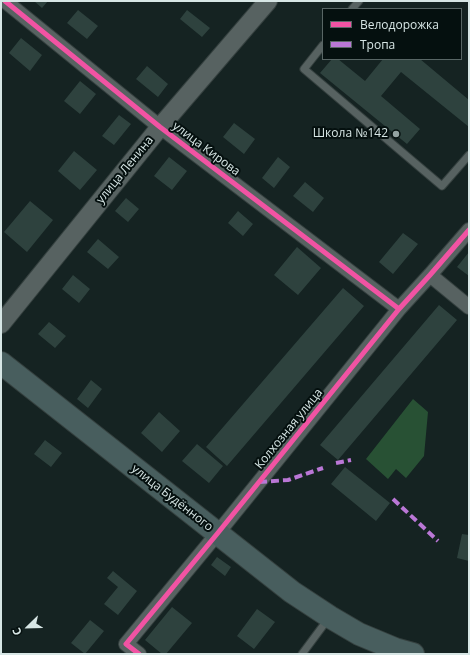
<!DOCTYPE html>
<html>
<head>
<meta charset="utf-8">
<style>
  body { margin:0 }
  #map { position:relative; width:470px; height:655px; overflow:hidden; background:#152322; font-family:"Open Sans",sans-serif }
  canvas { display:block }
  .frame { position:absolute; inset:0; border:2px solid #d7e6e5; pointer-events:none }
  .legend { position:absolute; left:322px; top:8px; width:140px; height:52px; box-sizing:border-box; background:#05100f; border:1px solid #596665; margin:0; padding:5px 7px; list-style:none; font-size:12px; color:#d7e6e5 }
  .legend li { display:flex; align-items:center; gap:8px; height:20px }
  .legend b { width:20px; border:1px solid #596665 }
  .north { position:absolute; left:8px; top:607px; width:40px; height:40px; -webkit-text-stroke:3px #05100f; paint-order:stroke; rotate:247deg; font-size:11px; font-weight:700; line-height:16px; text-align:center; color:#d7e6e5 }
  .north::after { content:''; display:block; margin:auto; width:14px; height:18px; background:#d7e6e5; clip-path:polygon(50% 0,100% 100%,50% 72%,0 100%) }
</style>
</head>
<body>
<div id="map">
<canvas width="470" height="655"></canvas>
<div class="frame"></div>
<ul class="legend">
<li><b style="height:5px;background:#f153a3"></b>Велодорожка</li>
<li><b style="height:5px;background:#ba77d6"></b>Тропа</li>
</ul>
<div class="north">С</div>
</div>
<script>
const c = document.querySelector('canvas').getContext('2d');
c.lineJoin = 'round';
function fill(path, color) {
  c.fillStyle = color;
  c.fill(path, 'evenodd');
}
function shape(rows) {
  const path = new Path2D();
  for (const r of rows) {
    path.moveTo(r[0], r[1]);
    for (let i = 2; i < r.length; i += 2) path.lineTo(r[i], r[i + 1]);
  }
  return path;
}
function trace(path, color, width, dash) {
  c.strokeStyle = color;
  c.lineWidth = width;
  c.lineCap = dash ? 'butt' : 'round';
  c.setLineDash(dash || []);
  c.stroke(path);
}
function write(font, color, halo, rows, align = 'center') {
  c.font = font + ' "Open Sans",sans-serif';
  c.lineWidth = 4;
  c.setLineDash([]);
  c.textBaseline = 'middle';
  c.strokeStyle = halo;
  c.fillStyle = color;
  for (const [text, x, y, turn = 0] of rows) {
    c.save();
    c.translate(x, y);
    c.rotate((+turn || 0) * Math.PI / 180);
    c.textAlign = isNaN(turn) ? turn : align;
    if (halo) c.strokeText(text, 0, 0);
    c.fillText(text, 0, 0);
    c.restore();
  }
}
const green = shape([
  [413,399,428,412,424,456,406,478,396,469,388,479,366,459]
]);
const building = shape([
  [34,1,48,1,42,8],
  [78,10,98,26,87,39,67,23],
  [187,10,210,28,202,37,180,19],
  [21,38,42,55,30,71,9,53],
  [332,59,338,59,365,81,383,59,420,59,469,100,469,127,401,72,381,96,420,129,407,144,320,73],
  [147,66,168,84,158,97,136,79],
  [80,81,96,94,80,114,64,101],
  [119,115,131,124,114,145,102,136],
  [234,123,255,139,244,154,223,137],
  [74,151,97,170,80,190,58,171],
  [169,157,187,171,172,190,154,176],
  [278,157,290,167,274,188,262,178],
  [305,182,324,198,313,212,293,196],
  [126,198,139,209,128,222,115,211],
  [30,201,53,220,27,252,4,232],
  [238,211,253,224,243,236,228,223],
  [403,233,418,244,393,274,379,262],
  [98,239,119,257,108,269,87,252],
  [297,247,321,268,298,295,274,275],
  [469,252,469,276,457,267],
  [73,275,90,289,79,303,62,289],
  [343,288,364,306,227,466,206,447],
  [439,305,457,320,338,460,320,445],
  [49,322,66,336,55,348,38,334],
  [91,380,102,389,88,408,77,399],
  [159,412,180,431,162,452,141,433],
  [45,440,62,453,51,467,34,454],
  [197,444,223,466,209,483,182,461],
  [345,467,390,503,376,521,331,484],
  [462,534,469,535,469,561,457,558],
  [217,557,231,567,225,576,211,565],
  [113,571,137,591,118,615,104,604,118,587,107,578],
  [172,607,192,623,166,654,162,654,145,640],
  [257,609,275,622,254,649,237,636],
  [90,620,104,631,85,654,71,643]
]);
const service = shape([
  [352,9,359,1],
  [323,45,304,69,442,186,469,155],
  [302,654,328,619]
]);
const minor = shape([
  [5,1,160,127,399,309],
  [430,275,469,307],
  [139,654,126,644,217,534,399,309,430,275,469,230]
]);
const tertiary = shape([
  [1,324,160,127,268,1]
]);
const primary = shape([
  [1,363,292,592,330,617,359,634,395,649,413,654]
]);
const quiet = shape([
  [336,463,351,460],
  [259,482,288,480,323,468],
  [393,499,438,541]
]);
const cycleway = shape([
  [5,1,160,127,399,309],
  [139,654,126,644,217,534,399,309,430,275,469,230]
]);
const markers = [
  [396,134,4,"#93a2a1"]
];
const poiNames = [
  ["Школа №142",388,134]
];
const streetNames = [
  ["улица Кирова",206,149,37],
  ["улица Ленина",125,170,-51],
  ["Колхозная улица",289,429,-51],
  ["улица Будённого",172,498,38]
];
fill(green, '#285134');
fill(building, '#2e423e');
trace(service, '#35403f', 9);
trace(minor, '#35403f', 16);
trace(tertiary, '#35403f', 20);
trace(primary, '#35403f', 24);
trace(service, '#576261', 7);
trace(minor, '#576261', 14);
trace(tertiary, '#576261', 18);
trace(primary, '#485e5e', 22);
trace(quiet, '#ba77d6', 4, [8, 4]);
trace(cycleway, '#f153a3', 5);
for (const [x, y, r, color] of markers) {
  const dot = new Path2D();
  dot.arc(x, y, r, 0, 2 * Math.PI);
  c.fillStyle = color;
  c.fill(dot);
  trace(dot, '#05100f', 1.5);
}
write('12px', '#d7e6e5', '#05100f', poiNames, 'right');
write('12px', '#d7e6e5', '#05100f', streetNames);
</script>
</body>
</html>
